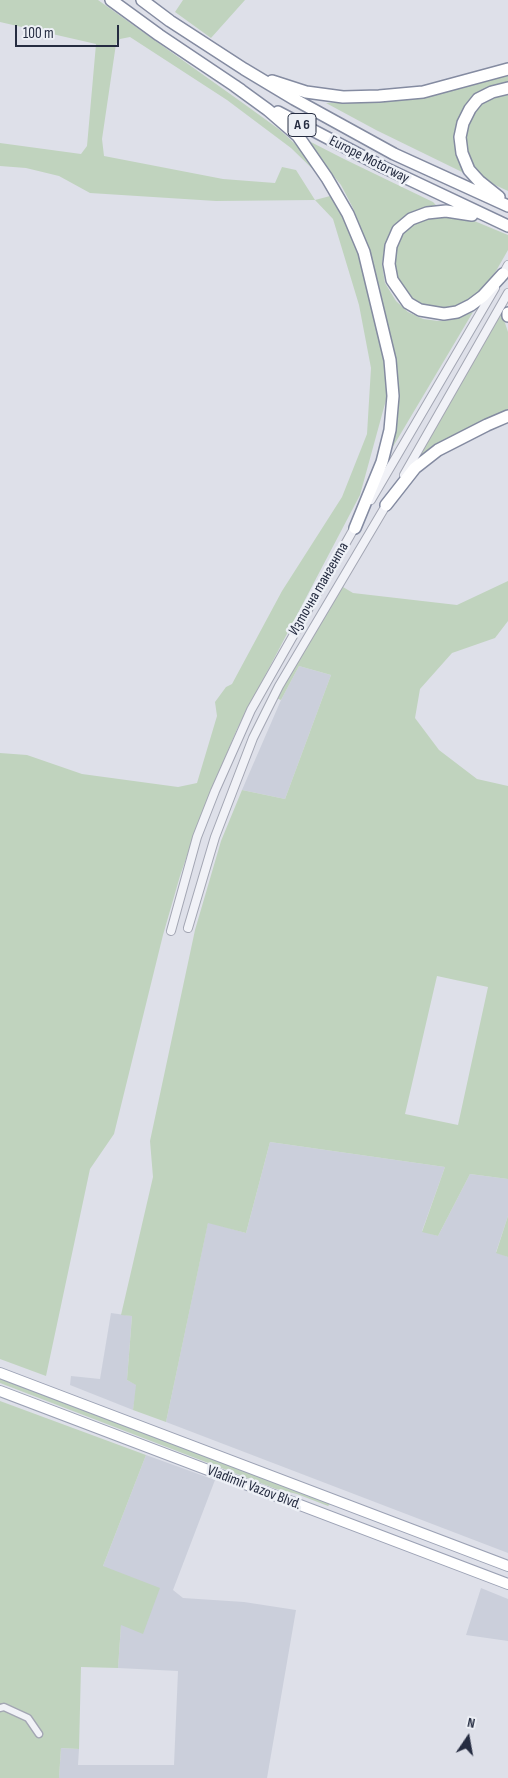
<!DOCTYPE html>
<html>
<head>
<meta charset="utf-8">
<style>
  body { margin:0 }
  #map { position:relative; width:508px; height:1778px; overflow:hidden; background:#dee0e9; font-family:"Sofia Sans Condensed",sans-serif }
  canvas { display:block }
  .north { position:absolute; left:443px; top:1713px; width:50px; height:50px; -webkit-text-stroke:4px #edf0f6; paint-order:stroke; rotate:12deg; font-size:14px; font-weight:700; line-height:20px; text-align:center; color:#252c41 }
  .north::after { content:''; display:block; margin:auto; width:18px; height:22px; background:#252c41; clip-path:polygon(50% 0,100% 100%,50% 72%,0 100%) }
  .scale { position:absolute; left:15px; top:25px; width:104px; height:22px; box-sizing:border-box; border:2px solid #252c41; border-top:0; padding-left:6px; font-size:15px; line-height:18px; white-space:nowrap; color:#252c41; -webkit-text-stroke:4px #edf0f6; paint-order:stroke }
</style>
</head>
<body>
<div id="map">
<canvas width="508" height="1778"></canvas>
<div class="north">N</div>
<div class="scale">100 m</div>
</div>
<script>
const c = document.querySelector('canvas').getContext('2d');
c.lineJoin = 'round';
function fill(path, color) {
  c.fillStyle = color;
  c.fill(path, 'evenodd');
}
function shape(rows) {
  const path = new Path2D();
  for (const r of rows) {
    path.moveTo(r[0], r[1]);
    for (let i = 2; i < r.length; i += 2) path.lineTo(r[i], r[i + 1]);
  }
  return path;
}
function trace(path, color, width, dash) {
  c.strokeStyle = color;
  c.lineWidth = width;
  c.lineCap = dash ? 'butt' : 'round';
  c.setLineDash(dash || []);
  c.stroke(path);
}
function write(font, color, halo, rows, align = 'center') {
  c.font = font + ' "Sofia Sans Condensed",sans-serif';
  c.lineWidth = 5;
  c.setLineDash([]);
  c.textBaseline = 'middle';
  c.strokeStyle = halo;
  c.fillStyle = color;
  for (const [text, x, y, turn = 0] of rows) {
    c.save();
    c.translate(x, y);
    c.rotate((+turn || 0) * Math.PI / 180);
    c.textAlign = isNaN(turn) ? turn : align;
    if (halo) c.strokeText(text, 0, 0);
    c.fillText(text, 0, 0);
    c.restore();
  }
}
const built = shape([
  [299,666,331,675,285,799,242,790,281,700],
  [270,1142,445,1167,422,1231,438,1236,470,1174,508,1179,508,1216,496,1252,508,1257,508,1553,166,1422,208,1222,246,1233],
  [111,1313,132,1316,127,1380,137,1385,133,1410,70,1385,71,1376,100,1379],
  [146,1455,215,1480,173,1590,183,1598,244,1602,296,1610,267,1778,59,1778,61,1748,79,1749,78,1765,174,1765,178,1671,118,1668,121,1625,103,1566],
  [481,1588,508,1599,508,1641,466,1635]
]);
const green = shape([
  [0,0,98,0,240,101,280,130,306,154,326,182,291,148,227,100,130,37,120,39,116,44,102,139,104,156,223,179,275,183,282,167,296,170,315,200,334,195,361,253,383,341,389,389,360,495,237,729,200,818,180,876,163,935,114,1134,90,1169,46,1376,0,1359,0,753,27,755,82,774,178,787,197,783,217,716,215,702,226,687,232,684,282,591,342,497,367,434,371,368,359,305,333,219,315,200,216,201,90,193,59,176,26,168,0,166,0,143,81,154,87,146,96,44,0,22],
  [183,0,245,0,211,38,175,12],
  [508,71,508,86,482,93,458,147,464,173,376,130,326,103,388,101,416,96],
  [508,91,508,191,482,179,468,160,464,132,467,120,485,98],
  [303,138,344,159,433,202,436,205,413,211,394,226,389,234,385,245,382,264,385,283,396,301,408,312,423,319,438,321,451,320,473,312,388,455,398,401,398,377,380,289,367,244,353,208,341,185],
  [426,215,460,215,508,235,508,250,496,271,483,290,462,308,433,310,408,300,394,278,394,244,400,230],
  [507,300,504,320,508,332,508,412,413,465],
  [508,581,508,621,495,638,452,653,420,689,415,718,439,750,477,779,508,786,508,1179,470,1174,438,1236,422,1232,445,1167,270,1142,246,1233,208,1223,166,1422,133,1410,136,1385,127,1380,132,1316,121,1315,153,1177,150,1141,195,930,221,841,242,790,285,799,331,675,299,666,281,700,276,698,343,587,353,593,457,605],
  [437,976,488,987,458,1125,405,1114],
  [508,1216,508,1257,496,1253],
  [0,1377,331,1503,328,1506,297,1494,276,1489,0,1383],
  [0,1401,146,1455,103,1566,160,1588,143,1634,121,1625,118,1668,81,1667,79,1749,61,1748,59,1778,0,1778]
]);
const minor = shape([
  [0,1708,4,1707,28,1718,39,1734]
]);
const tertiary = shape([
  [501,278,508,265],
  [404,475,508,293],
  [371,500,495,288],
  [188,928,215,837,253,738,279,686,388,502],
  [171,931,197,837,215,791,251,710,356,525]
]);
const primary = shape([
  [0,1373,508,1566],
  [0,1391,508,1584]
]);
const motorway = shape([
  [111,0,159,35,241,90],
  [142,0,170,21,244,69,294,99,394,154,508,206],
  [272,81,306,92,343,97,379,96,423,92,508,69],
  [235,86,268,110,298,136,327,178,348,214,364,252,390,360,393,396,390,430,382,462,355,528],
  [278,112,383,167,508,226],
  [499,197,479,181,469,170,462,153,460,137,463,123,470,109,478,99,492,92,508,88],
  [472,215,446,211,427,213,411,219,398,230,391,246,389,264,392,280,408,303,420,310,444,314,457,312,471,305,483,296,503,274],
  [508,313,508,316],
  [386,505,415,468,438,450,487,425,508,416]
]);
const shields = [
  [302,125,28]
];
const shieldNames = [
  ["A 6",302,125]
];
const streetNames = [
  ["Europe Motorway",369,160,27],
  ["Източна тангента",319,589,-60],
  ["Vladimir Vazov Blvd.",254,1488,21]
];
fill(built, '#cbcfdb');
fill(green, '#c0d3be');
trace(minor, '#a3a6b3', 9);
trace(tertiary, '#a3a6b3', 10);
trace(primary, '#9ca2b5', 12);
trace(motorway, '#848ba1', 14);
trace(minor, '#f1f2f7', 6);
trace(tertiary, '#f1f2f7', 8);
trace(primary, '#fff', 10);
trace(motorway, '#fff', 11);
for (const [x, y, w] of shields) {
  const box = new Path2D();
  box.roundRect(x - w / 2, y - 11.5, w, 23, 4);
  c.fillStyle = '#edf0f6';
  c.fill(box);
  trace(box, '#252c41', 1);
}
write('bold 14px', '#252c41', null, shieldNames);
write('15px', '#252c41', '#edf0f6', streetNames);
</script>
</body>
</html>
